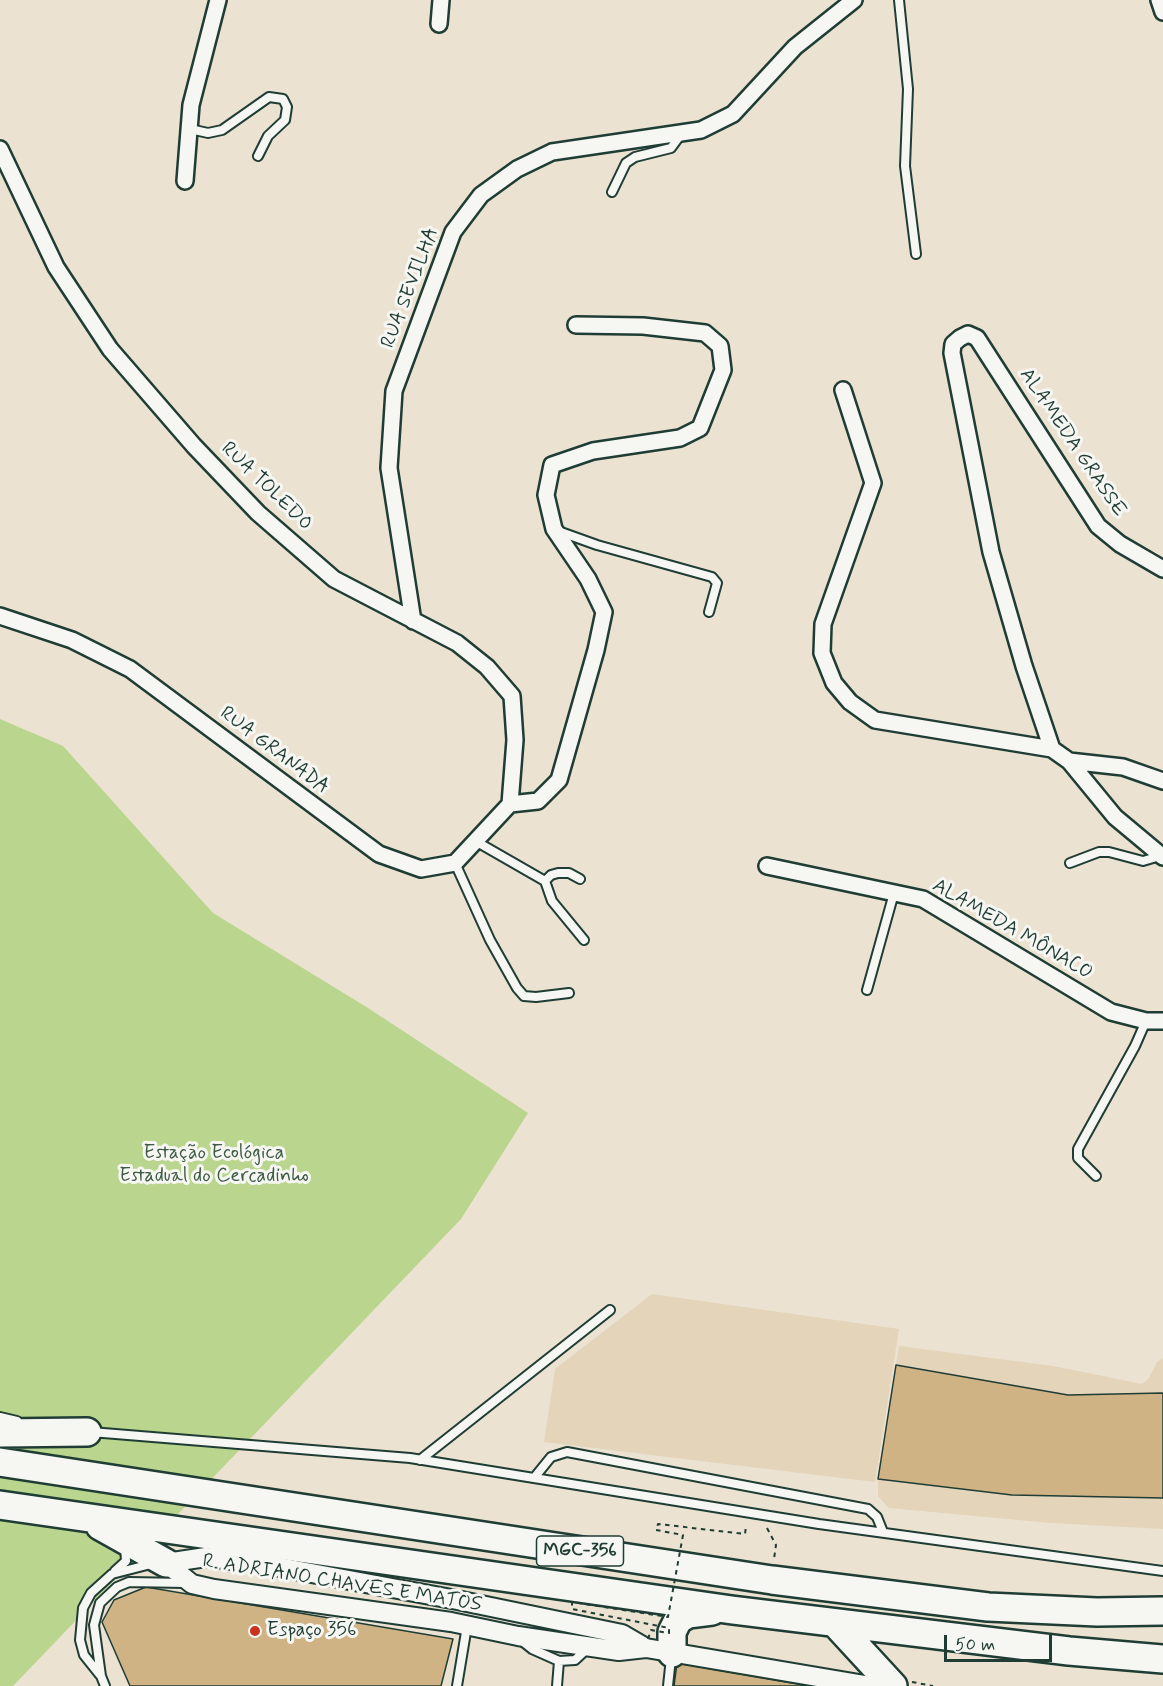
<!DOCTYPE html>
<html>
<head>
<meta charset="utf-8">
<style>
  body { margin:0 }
  #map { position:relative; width:1163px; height:1686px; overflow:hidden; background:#ebe2d1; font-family:Mynerve,sans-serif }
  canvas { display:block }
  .scale { position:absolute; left:944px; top:1635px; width:108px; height:27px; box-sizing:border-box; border:3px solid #1f3d34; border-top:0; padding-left:8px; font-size:18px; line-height:21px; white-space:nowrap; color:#1f3d34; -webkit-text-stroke:4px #f6f6f2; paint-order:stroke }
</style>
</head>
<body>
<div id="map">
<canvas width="1163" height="1686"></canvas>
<div class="scale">50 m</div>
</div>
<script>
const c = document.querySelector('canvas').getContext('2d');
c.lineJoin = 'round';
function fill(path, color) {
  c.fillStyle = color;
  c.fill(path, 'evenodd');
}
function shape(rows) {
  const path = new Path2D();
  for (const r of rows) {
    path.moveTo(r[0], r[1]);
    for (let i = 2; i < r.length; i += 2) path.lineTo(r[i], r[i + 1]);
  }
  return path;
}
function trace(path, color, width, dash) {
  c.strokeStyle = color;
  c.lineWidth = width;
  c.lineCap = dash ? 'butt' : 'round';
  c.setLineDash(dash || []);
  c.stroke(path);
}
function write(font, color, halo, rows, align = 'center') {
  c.font = font + ' Mynerve,sans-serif';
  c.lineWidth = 6;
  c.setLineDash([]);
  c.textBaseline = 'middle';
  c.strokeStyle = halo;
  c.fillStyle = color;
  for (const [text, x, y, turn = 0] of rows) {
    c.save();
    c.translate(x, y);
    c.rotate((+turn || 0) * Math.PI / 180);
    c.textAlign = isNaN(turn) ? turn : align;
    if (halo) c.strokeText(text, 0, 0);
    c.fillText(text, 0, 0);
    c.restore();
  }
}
const built = shape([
  [652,1294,899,1329,875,1482,544,1442,555,1369],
  [899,1346,1053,1366,1142,1384,1149,1378,1157,1362,1163,1358,1163,1529,1051,1523,889,1508,878,1496,878,1479]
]);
const green = shape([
  [0,719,63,746,213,913,368,1008,528,1113,461,1219,13,1686,0,1686]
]);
const building = shape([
  [896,1365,1068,1395,1163,1393,1163,1498,1012,1495,878,1479,896,1365],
  [146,1587,453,1639,441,1686,130,1686,102,1622,114,1600,146,1587],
  [677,1663,810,1686,674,1686,677,1663]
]);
const path = shape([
  [767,1528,776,1545,774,1559],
  [912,1682,933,1686]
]);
const service = shape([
  [899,0,908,89,905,166,916,254],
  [190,129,208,133,222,130,269,97,283,99,287,107,285,120,268,136,258,156],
  [612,192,626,163,635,157,671,148,682,133],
  [558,531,597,545,712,577,717,583,709,612],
  [477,842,545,881],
  [455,863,490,940,517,988,524,996,536,997,569,993],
  [1070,863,1099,852,1109,852,1143,861,1160,856],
  [580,879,569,873,558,873,551,875,545,881,552,901,584,940],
  [867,990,894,893],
  [1096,1176,1078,1158,1078,1149,1135,1046,1146,1021],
  [0,1417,17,1421],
  [91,1432,410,1458,819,1524,1163,1571],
  [420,1460,610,1310],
  [534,1478,551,1457,567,1452,868,1509,877,1517,883,1532],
  [115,1571,126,1561,125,1547],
  [522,1641,532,1649,559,1661,575,1660,589,1647],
  [100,1675,84,1655,80,1640,83,1608,91,1593,112,1574,151,1564],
  [105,1686,101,1676,94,1625,100,1603,117,1587,129,1582,185,1583],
  [457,1686,467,1626],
  [557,1686,559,1661],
  [668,1686,671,1658]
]);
const minor = shape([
  [1159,0,1163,12],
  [439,24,441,0],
  [0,149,56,267,110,349,194,446,258,513,334,579,457,643,487,667,512,696,515,740,510,804],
  [185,181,191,105,218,0],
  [843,390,873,483,823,624,822,653,834,683,850,702,875,720,1052,749],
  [1163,569,1120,544,1098,526,977,338,968,334,960,338,953,344,952,353,991,552,1024,666,1052,749,1069,761,1115,817,1163,857],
  [0,616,72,640,130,669,379,854,421,869,455,863,510,804],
  [413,621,389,468,394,391,453,232,481,195,517,169,552,152,701,130,733,114,795,47,854,0],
  [1069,761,1123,767,1163,781],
  [510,804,538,801,559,780,596,650,604,612,588,579,554,529,546,495,552,465,593,451,680,438,700,428,723,370,720,346,705,333,643,326,576,325],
  [767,866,923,899,1111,1012,1146,1021,1163,1021]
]);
const tertiary = shape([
  [166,1563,192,1584,214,1589,451,1622,518,1636,619,1651,646,1648,871,1686],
  [166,1563,206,1557,252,1562,457,1600,622,1634,646,1648]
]);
const motorway = shape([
  [0,1433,87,1432],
  [0,1462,772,1580,988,1607,1097,1612,1163,1611],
  [0,1505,732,1610,1069,1651,1163,1659],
  [100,1526,166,1563],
  [835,1623,893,1686],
  [672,1653,672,1632,678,1620,688,1614,712,1611]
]);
const pathBridge = shape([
  [648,1639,651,1630,669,1633,669,1628,572,1609,572,1602,668,1617,683,1535,656,1530,658,1524,745,1534,746,1526]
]);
const markers = [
  [255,1631,6,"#c8321e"]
];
const shields = [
  [580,1551,87]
];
const shieldNames = [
  ["MGC-356",580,1551]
];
const streetNames = [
  ["RUA SEVILHA",411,288,-69],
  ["ALAMEDA GRASSE",1072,443,56],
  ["RUA TOLEDO",266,487,44],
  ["RUA GRANADA",274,751,37],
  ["ALAMEDA MÔNACO",1012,930,30],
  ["R. ADRIANO CHAVES E MATOS",342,1584,9]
];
const parkNames = [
  ["Estação Ecológica",214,1154],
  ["Estadual do Cercadinho",214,1177]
];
const poiNames = [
  ["Espaço 356",267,1631]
];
fill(built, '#e3d4ba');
fill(green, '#bad58d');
fill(building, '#d0b385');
trace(building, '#1f3d34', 1.5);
trace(service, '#1f3d34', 12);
trace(minor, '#1f3d34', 20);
trace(tertiary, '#1f3d34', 22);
trace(motorway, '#1f3d34', 32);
trace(path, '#1f3d34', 2, [4.5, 4.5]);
trace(service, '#f6f6f2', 8);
trace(minor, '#f6f6f2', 15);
trace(tertiary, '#f6f6f2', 18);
trace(motorway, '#f6f6f2', 27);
trace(pathBridge, '#1f3d34', 2, [4.5, 4.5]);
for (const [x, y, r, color] of markers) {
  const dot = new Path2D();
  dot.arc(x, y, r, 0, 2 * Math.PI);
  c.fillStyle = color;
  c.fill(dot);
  trace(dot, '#f6f6f2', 2);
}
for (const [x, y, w] of shields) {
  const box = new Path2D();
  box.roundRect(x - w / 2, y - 15, w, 30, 4.5);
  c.fillStyle = '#f6f6f2';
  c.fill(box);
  trace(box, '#1f3d34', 1.5);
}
write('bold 18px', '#1f3d34', null, shieldNames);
write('20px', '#1f3d34', '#f6f6f2', streetNames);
write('20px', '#3e5b46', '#f6f6f2', parkNames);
write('20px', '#1f3d34', '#f6f6f2', poiNames, 'left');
</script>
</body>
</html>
